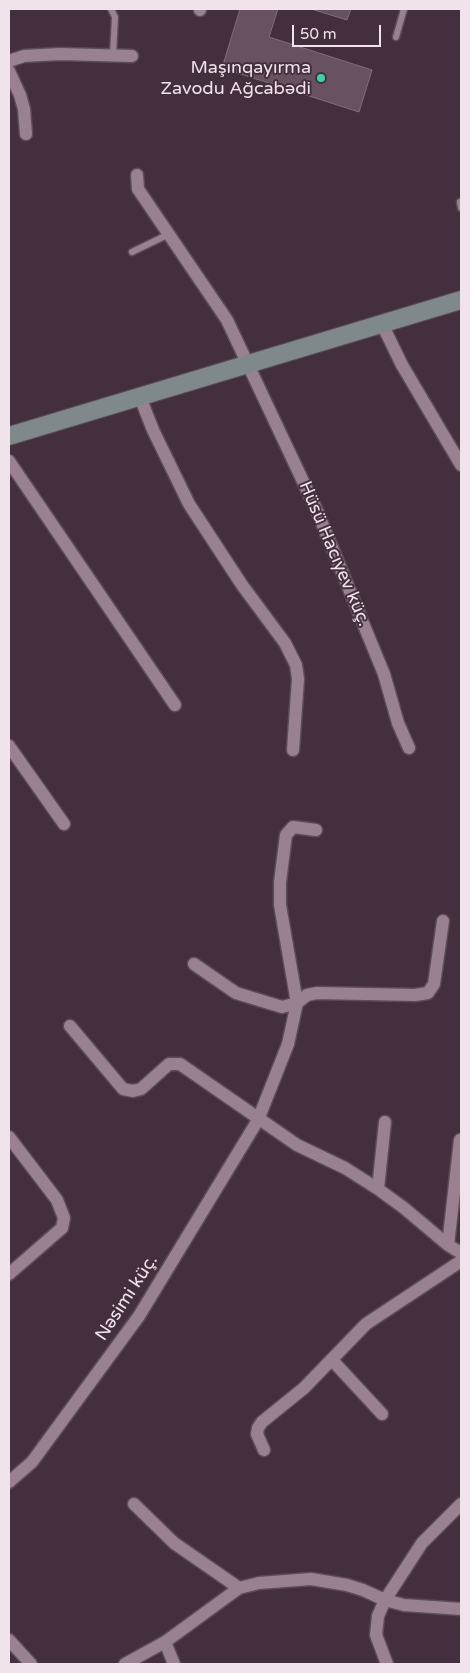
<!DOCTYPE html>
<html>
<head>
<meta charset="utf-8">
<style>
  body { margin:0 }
  #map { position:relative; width:470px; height:1673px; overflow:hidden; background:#432f3d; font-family:"Varela Round",sans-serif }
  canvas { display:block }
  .frame { position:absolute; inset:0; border:10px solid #f0e3ec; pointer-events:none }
  .scale { position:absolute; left:292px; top:25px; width:89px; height:22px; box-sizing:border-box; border:2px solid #f0e3ec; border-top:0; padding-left:6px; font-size:15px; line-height:18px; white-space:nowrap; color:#f0e3ec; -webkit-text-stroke:4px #432f3d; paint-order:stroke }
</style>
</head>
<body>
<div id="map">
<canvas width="470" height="1673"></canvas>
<div class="frame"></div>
<div class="scale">50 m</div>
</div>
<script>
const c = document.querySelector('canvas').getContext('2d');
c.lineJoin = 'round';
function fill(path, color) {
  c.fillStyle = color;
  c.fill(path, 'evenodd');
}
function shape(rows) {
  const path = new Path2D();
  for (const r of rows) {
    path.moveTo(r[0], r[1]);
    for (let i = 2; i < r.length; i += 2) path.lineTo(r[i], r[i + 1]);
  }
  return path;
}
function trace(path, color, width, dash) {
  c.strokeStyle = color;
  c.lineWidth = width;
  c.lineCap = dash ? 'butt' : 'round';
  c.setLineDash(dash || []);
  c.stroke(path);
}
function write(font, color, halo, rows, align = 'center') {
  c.font = font + ' "Varela Round",sans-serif';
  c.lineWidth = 4;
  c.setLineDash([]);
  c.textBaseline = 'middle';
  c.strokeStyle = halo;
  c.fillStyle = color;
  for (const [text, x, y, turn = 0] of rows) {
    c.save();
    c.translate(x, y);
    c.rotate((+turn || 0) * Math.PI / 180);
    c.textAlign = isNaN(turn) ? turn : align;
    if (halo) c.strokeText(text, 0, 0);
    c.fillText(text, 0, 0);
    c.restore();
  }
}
const building = shape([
  [240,9,278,9,269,37,372,70,359,112,222,68,240,9],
  [311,9,351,9,347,20,311,9]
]);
const lane = shape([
  [111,9,115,17,113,55],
  [396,37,404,9],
  [460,202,461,208],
  [132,252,169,234]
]);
const street = shape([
  [200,10,200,9],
  [9,61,24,56,60,54,132,56],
  [9,71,20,95,24,109,26,134],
  [137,175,138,189,227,320,317,511,384,674,398,723,409,748],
  [382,324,402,365,461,465],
  [140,397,153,430,189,504,242,585,285,643,296,665,298,679,293,750],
  [9,461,175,705],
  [9,746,64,824],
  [194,964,236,993,282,1007,297,1003,307,995,317,993,415,995,428,993,434,984,443,921],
  [70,1026,123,1089,133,1091,141,1089,169,1064,180,1064,297,1145,345,1168,378,1189,404,1208,448,1245,461,1253],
  [9,1137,57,1200,64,1218,62,1228,9,1274],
  [378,1189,385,1122],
  [448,1245,460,1140],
  [332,1360,382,1414],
  [264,1450,257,1434,258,1428,262,1422,304,1388,366,1324,461,1261],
  [9,1482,32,1462,139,1316,258,1120,288,1044,297,1003,280,905,280,882,286,835,293,827,316,830],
  [134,1504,174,1543,239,1588],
  [9,1640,31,1664],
  [165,1642,174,1664],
  [125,1664,165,1642,239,1588,259,1583,311,1579,347,1585,363,1590,385,1600,404,1605,461,1609],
  [387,1664,376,1635,378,1616,385,1600,422,1543,461,1504]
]);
const secondary = shape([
  [9,436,461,300]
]);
const markers = [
  [321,78,5,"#3bd4a4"]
];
const poiNames = [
  ["Maşınqayırma",311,68],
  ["Zavodu Ağcabədi",311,89]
];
const streetNames = [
  ["Hüsü Hacıyev küç.",334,554,67],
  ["Nəsimi küç.",127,1298,-57]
];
fill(building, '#685262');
trace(building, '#826b7b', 1);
trace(lane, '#5d4c58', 9);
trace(street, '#5d4c58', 15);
trace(secondary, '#5d4c58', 20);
trace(lane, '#998192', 6);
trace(street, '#998192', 12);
trace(secondary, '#7f888a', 18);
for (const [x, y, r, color] of markers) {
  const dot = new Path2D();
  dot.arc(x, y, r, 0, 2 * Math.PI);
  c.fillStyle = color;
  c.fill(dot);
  trace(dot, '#432f3d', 2);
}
write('18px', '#f0e3ec', '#432f3d', poiNames, 'right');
write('18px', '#f0e3ec', '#432f3d', streetNames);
</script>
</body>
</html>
